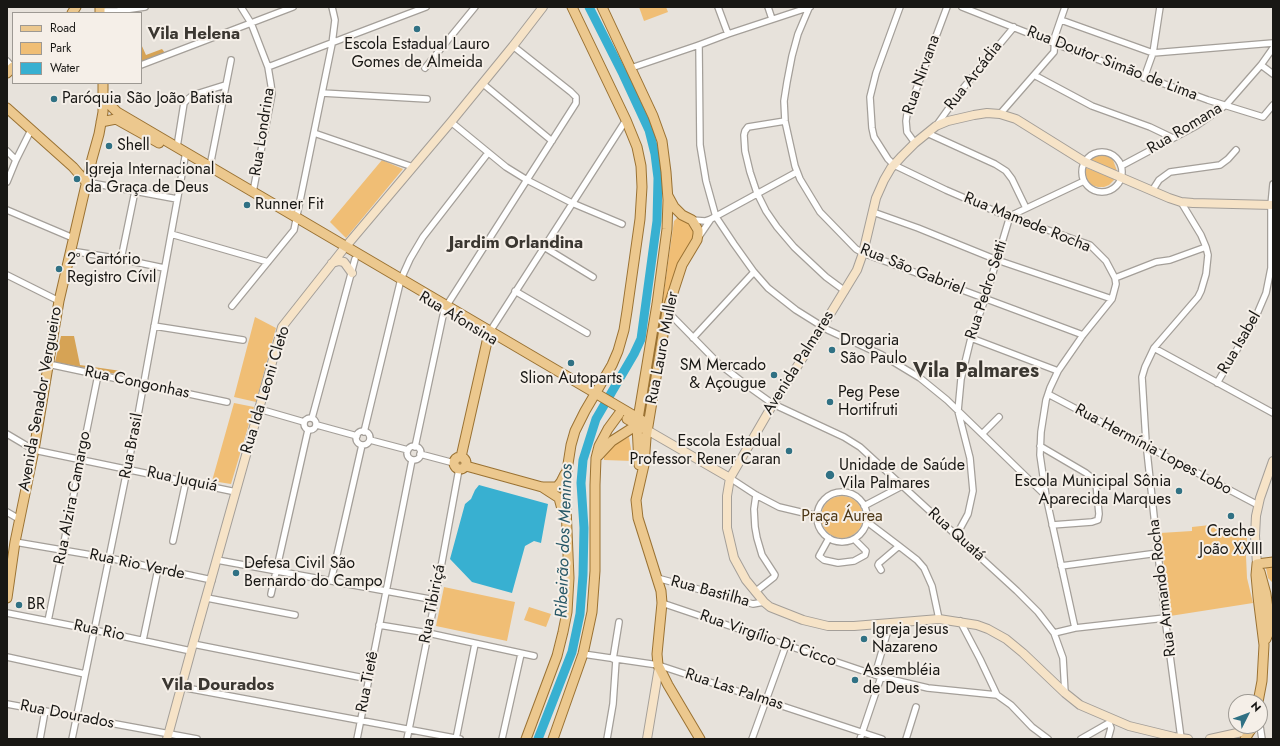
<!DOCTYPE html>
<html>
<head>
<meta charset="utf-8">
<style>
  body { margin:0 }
  #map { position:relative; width:1280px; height:746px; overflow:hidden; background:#e7e2db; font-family:Jost,sans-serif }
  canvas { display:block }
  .frame { position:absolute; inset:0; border:8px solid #181714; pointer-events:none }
  .legend { position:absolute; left:12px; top:12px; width:130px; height:72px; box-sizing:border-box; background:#f5efe8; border:1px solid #9d9993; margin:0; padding:5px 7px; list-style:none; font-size:12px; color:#181714 }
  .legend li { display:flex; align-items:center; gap:8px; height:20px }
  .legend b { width:20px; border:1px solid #9d9993 }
  .north { position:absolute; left:1228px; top:694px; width:40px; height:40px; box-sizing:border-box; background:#f5efe8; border:1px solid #9d9993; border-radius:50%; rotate:48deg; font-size:11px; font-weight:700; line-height:16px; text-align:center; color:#181714 }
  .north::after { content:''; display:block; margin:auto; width:14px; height:18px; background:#307184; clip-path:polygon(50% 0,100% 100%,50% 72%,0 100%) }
</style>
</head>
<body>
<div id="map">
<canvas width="1280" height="746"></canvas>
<div class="frame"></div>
<ul class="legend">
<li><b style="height:5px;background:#ecc88e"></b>Road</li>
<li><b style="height:11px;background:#f0be75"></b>Park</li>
<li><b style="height:11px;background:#38b0d1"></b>Water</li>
</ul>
<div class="north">N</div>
</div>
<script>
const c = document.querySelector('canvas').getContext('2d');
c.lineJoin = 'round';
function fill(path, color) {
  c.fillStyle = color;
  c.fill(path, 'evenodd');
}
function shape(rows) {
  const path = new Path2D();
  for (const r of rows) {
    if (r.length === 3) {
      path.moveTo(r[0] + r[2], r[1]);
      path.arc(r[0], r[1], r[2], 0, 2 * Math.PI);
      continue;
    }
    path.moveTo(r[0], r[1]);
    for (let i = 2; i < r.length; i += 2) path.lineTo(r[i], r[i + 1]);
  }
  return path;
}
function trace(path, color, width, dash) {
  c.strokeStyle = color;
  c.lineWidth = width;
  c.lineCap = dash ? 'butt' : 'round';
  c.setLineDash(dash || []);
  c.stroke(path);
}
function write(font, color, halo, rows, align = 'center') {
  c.font = font + ' Jost,sans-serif';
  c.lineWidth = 4;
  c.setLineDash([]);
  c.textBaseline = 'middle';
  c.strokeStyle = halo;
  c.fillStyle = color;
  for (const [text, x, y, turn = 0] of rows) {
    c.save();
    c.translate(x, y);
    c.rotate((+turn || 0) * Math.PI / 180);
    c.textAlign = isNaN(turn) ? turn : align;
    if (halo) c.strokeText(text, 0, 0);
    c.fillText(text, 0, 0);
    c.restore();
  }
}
const green = shape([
  [639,7,666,7,668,12,644,21],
  [1098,154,1108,156,1113,160,1117,171,1088,160],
  [382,160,403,169,346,238,330,222],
  [1084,167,1113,178,1115,179,1109,185,1104,187,1098,187,1091,185,1086,180,1084,175],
  [677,218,682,219,691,222,696,234,678,265,646,419,643,420,658,334,674,221],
  [255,317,276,328,256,402,234,397],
  [234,403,254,407,231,484,212,481],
  [629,437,633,461,604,460,604,457,607,451,613,445],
  [842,517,21],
  [1211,523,1247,537,1246,556,1247,578,1253,603,1170,616,1160,533,1192,531,1192,527,1210,525],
  [1273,566,1273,583,1268,578,1266,568],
  [444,587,515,602,507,641,436,626],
  [529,607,551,614,546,627,524,620]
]);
const forest = shape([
  [141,44,146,55,162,49,165,53,141,62],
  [61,336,74,336,80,365,121,371,121,375,55,362]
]);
const water = shape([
  [479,485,548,504,541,543,534,541,525,546,512,593,472,582,450,559,465,504,471,499,475,490]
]);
const river = shape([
  [538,739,572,652,580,614,583,575,584,528,581,483,583,460,596,419,634,354,641,339,657,221,658,178,655,154,649,130,623,74,589,7]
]);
const street = shape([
  [241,7,251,23,268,67,271,85,272,94,253,192],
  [718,7,728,34],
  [768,7,772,19],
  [900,7,876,73,870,97,872,128,874,137,888,159,894,165,946,190,997,212,1090,245,1106,261,1115,278,1116,284,1112,299,1083,335,1058,371,1050,388,1046,400,1041,432,1040,455,1046,496,1075,628],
  [962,7,1053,43,1208,100,1263,117,1273,105],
  [809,8,798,34,792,56,787,82,784,101,785,121,795,166,800,179,820,212,856,249,863,253,1083,335],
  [100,11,117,11,145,7],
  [1061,20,1153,53,1273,43],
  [699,45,700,145,706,181,716,217,734,244,754,272,768,288,796,310,828,330,882,355,920,378,947,400,1046,496],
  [7,61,13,68],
  [141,65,293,7],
  [1261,65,1273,74],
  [268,67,426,7],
  [425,68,475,7],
  [631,68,699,45,728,34,810,7],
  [1034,75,1092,106,1150,127,1173,138],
  [1144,78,1153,53,1160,7],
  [482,83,552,141],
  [322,93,427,99],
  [1000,114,1054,52,1055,36,1065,7],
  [785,121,748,127,745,131,744,135,745,151,750,172,757,193,766,211,777,227,794,247,826,277,845,291],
  [451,122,506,167,527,180,572,203,622,224],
  [936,126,964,87,1014,27],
  [314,133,413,167],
  [927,133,995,164,1006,171,1012,179,1026,208],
  [915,143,907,132,906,121,907,114,947,7],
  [177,147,184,103,188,99,193,95,225,85],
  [7,151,16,160],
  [1102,172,20],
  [210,166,231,60],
  [1121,166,1196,126,1226,105,1261,65,1273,48],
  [7,182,16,160,31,130],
  [86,182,177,199],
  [1152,191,1159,180,1170,172,1220,165,1228,159,1236,150],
  [1181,202,1201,235,1206,247,1208,255,1206,274,1201,291,1198,297,1154,348,1145,367,1142,377,1146,442,1165,618,1181,738],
  [7,210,73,238],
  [873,212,918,228,997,260,1112,299],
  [692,220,705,221,711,219,797,172],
  [171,234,268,262],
  [698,238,711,219],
  [544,247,593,277],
  [71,251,121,259,164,268],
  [121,259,135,191],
  [7,275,59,301],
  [1115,278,1156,262,1170,260,1206,247],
  [515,291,587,333],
  [232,306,294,230,332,44,335,20,332,7],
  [667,311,718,363,745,384,773,404,844,437,860,447,1017,591,1038,612,1054,633,1063,658,1065,693],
  [154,326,243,340],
  [489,333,626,120],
  [693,338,754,272],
  [971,338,1058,371],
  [1154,348,1273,413],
  [48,364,227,402],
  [1217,383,1254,321,1266,293,1271,268,1271,205,1273,184],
  [1048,394,1258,505],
  [259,409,304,422],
  [310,424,6],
  [312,418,355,259],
  [317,425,357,436],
  [363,438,7],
  [364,432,401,279,410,259,423,237,488,153],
  [7,434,34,450,236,492],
  [982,434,999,417],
  [370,440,408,450],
  [1040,446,1086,473,1092,478,1096,483,1099,514,1098,520,1092,522,1052,525],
  [414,453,7],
  [415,447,444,311,447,305,576,103,576,97,571,92,513,46],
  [420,454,454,463],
  [730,478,756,495,779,507,817,516],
  [842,517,25],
  [864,506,902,486],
  [7,512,19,519],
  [866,521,899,546,917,560,924,568,932,586,939,619],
  [956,536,968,514,973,491,970,458,958,411,961,379,971,338,985,299,1010,216,1084,181],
  [829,538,819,556,824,560,838,563,854,561,865,555,866,551,854,539],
  [173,541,186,481],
  [15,542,109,558,212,580],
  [217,560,435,600],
  [1061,566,1158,553],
  [881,570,878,565,879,563,899,546],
  [657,578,753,604,764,602],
  [331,581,362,445],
  [755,592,774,577,775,575,762,555,757,538,755,527,754,509,756,495],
  [271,594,308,430],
  [207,598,295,615],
  [662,603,881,677,928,688,997,695,1011,705,1032,727,1048,739],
  [7,613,94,630,191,651],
  [48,621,98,375],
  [960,621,980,659,997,695],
  [379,625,428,633,534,656],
  [1054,633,1075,628,1165,618],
  [143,640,158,569],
  [193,644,369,679],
  [583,654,658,665,882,739],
  [7,657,85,674],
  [613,659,619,622],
  [875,675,890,623],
  [181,687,460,739],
  [7,704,197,739],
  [1260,726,1262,739],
  [40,739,45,711],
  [72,739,136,426,186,152],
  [357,739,412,460],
  [407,739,435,600,459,469],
  [456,739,475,644],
  [502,739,521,654],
  [607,739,613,704,616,660],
  [752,739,786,645],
  [860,739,881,677],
  [906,739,916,707],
  [1081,739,1109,723,1111,719],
  [1108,739,1111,728,1109,723]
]);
const secondary = shape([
  [332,263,339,261,344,262,352,273],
  [647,430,730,478],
  [1257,564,1255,536,1256,516,1260,498,1273,461],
  [167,739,191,651,282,327,342,251,451,122,513,46,543,7],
  [647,739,659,667],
  [1188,739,1174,737,1129,726,1080,705,1065,693,1023,653,1006,639,988,629,977,625,939,619,854,626,828,626,803,620,770,607,764,602,746,580,734,558,727,528,727,496,730,478,773,404,818,334,857,270,863,253,876,198,884,180,891,168,902,156,915,143,936,126,948,121,974,115,987,113,1000,114,1016,119,1085,162,1169,198,1181,202,1193,203,1273,205],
  [1210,739,1251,730]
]);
const primary = shape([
  [100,7,100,13],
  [602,7,653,116,662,141,666,172,668,200,667,229,657,304,637,425,639,465],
  [72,13,76,7],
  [7,73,13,67],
  [104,99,117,112,648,424],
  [7,108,73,167,86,182],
  [101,122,116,119,159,143],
  [668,196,674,207,682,215,692,220,698,230,698,234,697,240,682,265,667,311,646,438,644,465,636,500,638,518,661,591,662,603,657,654,658,665,668,685,700,739],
  [627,419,647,430],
  [598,456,612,441,637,425],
  [460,463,6],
  [461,457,488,337],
  [466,466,542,487,559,498,562,509],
  [543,487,557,487,561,482,565,474],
  [1257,564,1256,575,1258,597,1264,645,1262,681,1258,702],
  [1257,564,1273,562],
  [1260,572,1266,594,1269,616,1268,634,1266,639],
  [7,598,15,542,34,450,59,301,92,159,99,134,103,112,103,83],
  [526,739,557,656,563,632,567,612,569,578,565,483,571,445,575,431,585,411,612,365,618,351,624,330,627,311,640,219,642,187,641,166,637,147,626,120,572,7],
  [553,739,583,654,592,612,595,571,595,485,596,458,599,446,608,429,619,414],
  [1245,739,1253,726]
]);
const markers = [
  [417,29,4,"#307184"],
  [54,99,4,"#307184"],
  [109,146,4,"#307184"],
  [77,179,4,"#307184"],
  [247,205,4,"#307184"],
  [59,269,4,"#307184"],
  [832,350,4,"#307184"],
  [571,363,4,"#307184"],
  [774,375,4,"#307184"],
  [830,402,4,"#307184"],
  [789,451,4,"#307184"],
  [830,475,5,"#307184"],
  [1179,491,4,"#307184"],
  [1231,516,4,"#307184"],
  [236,573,4,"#307184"],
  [19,605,4,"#307184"],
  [864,639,4,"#307184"],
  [855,680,4,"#307184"]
];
const poiNames = [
  ["Escola Estadual Lauro",417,45,"center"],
  ["Gomes de Almeida",417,63,"center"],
  ["Paróquia São João Batista",62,99],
  ["Shell",117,146],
  ["Igreja Internacional",85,170],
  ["da Graça de Deus",85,188],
  ["Runner Fit",255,205],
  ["2º Cartório",67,260],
  ["Registro Cívil",67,278],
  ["Drogaria",840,341],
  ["São Paulo",840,359],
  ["SM Mercado",766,366,"right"],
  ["& Açougue",766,384,"right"],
  ["Slion Autoparts",571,379,"center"],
  ["Peg Pese",838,393],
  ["Hortifruti",838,411],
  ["Escola Estadual",781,442,"right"],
  ["Professor Rener Caran",781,460,"right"],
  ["Unidade de Saúde",839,466],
  ["Vila Palmares",839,484],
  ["Escola Municipal Sônia",1171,482,"right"],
  ["Aparecida Marques",1171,500,"right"],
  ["Creche",1231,532,"center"],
  ["João XXIII",1231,550,"center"],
  ["Defesa Civil São",244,564],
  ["Bernardo do Campo",244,582],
  ["BR",27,605],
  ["Igreja Jesus",872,630],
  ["Nazareno",872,648],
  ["Assembléia",863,671],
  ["de Deus",863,689]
];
const streetNames = [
  ["Rua Doutor Simão de Lima",1112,64,21],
  ["Rua Nirvana",922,75,-71],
  ["Rua Arcádia",974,76,-52],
  ["Rua Romana",1185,129,-31],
  ["Rua Londrina",263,132,-81],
  ["Rua Mamede Rocha",1027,223,22],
  ["Rua São Gabriel",912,270,22],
  ["Rua Pedro Setti",987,290,-72],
  ["Rua Afonsina",458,319,31],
  ["Rua Isabel",1240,343,-60],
  ["Rua Lauro Muller",663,348,-79],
  ["Avenida Palmares",799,363,-58],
  ["Rua Congonhas",137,383,12],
  ["Rua Ida Leoni Cleto",266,390,-73],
  ["Avenida Senador Vergueiro",41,399,-80],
  ["Rua Brasil",132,446,-79],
  ["Rua Hermínia Lopes Lobo",1153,450,28],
  ["Rua Juquiá",182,480,12],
  ["Rua Alzira Camargo",73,498,-79],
  ["Rua Quatá",956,535,42],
  ["Rua Rio Verde",137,565,12],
  ["Rua Armando Rocha",1163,588,-97],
  ["Rua Bastilha",710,592,15],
  ["Rua Tibiriçá",433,604,-79],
  ["Rua Rio",99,631,12],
  ["Rua Virgílio Di Cicco",768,639,19],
  ["Rua Tietê",368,682,-79],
  ["Rua Las Palmas",734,690,18],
  ["Rua Dourados",67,715,11]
];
const parkNames = [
  ["Praça Áurea",842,517]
];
const neighbourhoodNames = [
  ["Vila Helena",194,35],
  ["Jardim Orlandina",516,244],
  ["Vila Dourados",218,686]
];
const waterNames = [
  ["Ribeirão dos Meninos",565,541,-88]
];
const districtNames = [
  ["Vila Palmares",976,372]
];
fill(green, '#f0be75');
fill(forest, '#d6a355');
fill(water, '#38b0d1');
trace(river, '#38b0d1', 9);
trace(street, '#a49f99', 8);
trace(secondary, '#a49f99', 10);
trace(primary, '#9a7233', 11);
trace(street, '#fff', 5.5);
trace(secondary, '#f6e3c7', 8);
trace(primary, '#ecc88e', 9);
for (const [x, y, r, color] of markers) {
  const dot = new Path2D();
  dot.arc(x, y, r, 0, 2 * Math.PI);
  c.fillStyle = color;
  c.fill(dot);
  trace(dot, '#f5efe8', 1.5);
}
write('16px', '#181714', '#f5efe8', poiNames, 'left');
write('16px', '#181714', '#f5efe8', streetNames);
write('16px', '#4d3716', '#f5efe8', parkNames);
write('bold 17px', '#3b3731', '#f5efe8', neighbourhoodNames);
write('italic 17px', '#285867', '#f5efe8', waterNames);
write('bold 20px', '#3b3731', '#f5efe8', districtNames);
</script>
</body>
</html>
